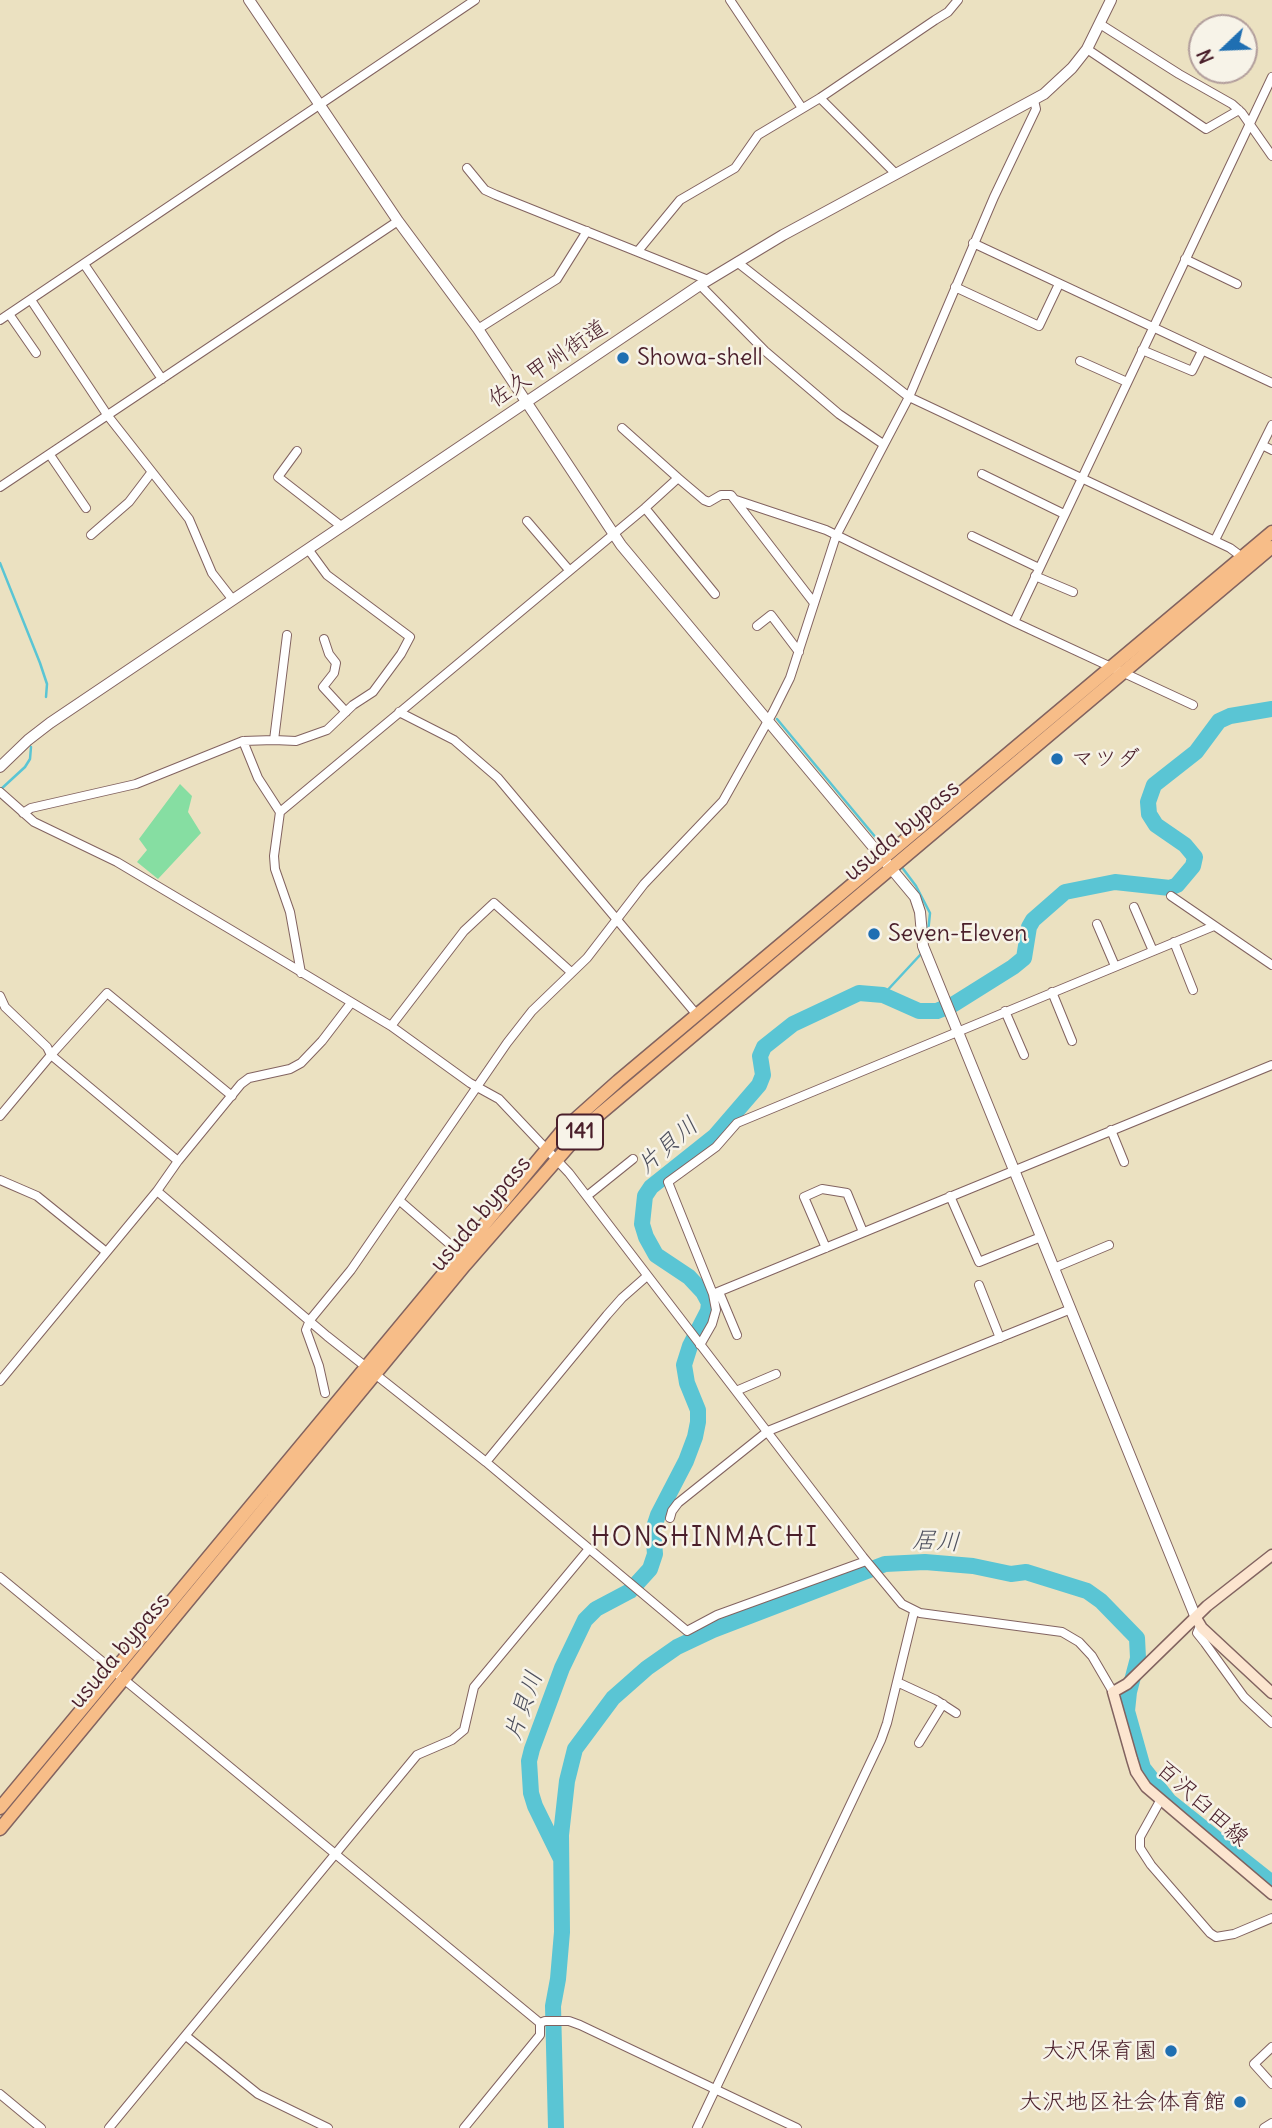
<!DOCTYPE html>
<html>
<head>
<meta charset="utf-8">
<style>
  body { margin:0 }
  #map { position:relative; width:1272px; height:2128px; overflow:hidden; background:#ebe1c1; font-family:Delius,sans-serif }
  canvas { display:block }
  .north { position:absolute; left:1188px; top:14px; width:70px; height:70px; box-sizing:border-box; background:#f7f3e8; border:2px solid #b29e9c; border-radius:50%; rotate:247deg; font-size:19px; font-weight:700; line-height:28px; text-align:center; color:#4a1f2b }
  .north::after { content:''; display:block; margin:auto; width:24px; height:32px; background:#1f6fb2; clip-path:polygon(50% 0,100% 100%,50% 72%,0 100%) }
</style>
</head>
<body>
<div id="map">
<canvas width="1272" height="2128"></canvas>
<div class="north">N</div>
</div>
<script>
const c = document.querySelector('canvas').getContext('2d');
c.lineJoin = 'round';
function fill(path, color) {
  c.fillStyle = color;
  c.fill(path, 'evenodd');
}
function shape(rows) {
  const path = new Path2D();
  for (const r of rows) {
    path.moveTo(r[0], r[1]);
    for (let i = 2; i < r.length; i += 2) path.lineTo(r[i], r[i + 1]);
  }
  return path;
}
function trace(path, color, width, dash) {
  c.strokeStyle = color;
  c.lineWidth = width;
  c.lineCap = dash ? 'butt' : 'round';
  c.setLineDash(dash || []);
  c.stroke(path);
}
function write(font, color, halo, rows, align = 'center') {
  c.font = font + ' Delius,"Klee One",sans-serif';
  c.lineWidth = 5;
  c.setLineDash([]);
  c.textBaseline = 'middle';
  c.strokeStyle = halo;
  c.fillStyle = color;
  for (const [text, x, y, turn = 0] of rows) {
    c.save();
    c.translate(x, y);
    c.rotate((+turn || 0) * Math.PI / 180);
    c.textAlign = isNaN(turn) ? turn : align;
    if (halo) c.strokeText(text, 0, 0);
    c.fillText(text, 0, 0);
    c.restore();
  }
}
const green = shape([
  [180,784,192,796,188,812,201,833,158,879,137,862,147,850,139,839]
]);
const stream = shape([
  [0,563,40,663,47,684,46,697],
  [777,719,887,851],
  [0,790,25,767,30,759,31,747],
  [901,866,916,886,930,913,927,942],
  [883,995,921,954]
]);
const river = shape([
  [561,1859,535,1806,531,1793,529,1761,532,1749,562,1668,585,1620,596,1609,630,1591,650,1569,655,1554,653,1530,658,1515,686,1461,695,1437,698,1422,698,1410,687,1383,684,1365,690,1346,708,1311,709,1303,703,1292,689,1277,656,1255,646,1237,642,1224,645,1196,651,1187,715,1136,759,1085,763,1075,760,1056,764,1047,793,1024,859,993,883,995,919,1011,937,1011,954,1004,1013,967,1024,958,1029,927,1033,920,1065,892,1115,882,1170,888,1177,885,1193,866,1195,857,1185,845,1156,825,1149,814,1148,802,1154,785,1196,752,1219,721,1230,716,1272,709],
  [556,2128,553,2006,558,1979,562,1932,561,1835,567,1781,575,1749,613,1698,647,1668,677,1647,713,1630,885,1564,925,1562,973,1566,1011,1574,1026,1572,1087,1591,1101,1601,1137,1638,1138,1658,1129,1692,1127,1711,1143,1768,1169,1801,1272,1883]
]);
const minor = shape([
  [730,0,802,108],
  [1100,24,1179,74,1232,104,1242,113,1272,156],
  [1087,49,1206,129,1239,110],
  [820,98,896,174],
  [467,168,485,190,496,195,708,280],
  [973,243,1272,383],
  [638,251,680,200,735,168,758,135,820,98,935,20,948,12,958,0],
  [1185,259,1237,284],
  [737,262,909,397,1230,548,1242,557],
  [84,264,162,379],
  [700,285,765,351,839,414,883,444],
  [955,287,1039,326,1059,284],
  [31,300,108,416,189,519,212,573,233,600],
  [9,314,36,353],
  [0,320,475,0],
  [478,329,557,279,587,231],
  [1142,350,1192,371,1202,351],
  [1080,361,1127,382],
  [622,428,678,478],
  [1262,445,1272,450],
  [297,451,278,477,341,526],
  [50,455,86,508],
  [982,474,1064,514],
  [0,487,398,221],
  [736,500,826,530,1014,622,1193,705],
  [645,508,715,594],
  [527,521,569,570],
  [91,535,129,502,151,473],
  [972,536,1039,568],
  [1215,540,1272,425],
  [1035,576,1073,592],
  [1014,622,1272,77],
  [757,626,771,615,799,652],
  [324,639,329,654,336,663,334,673,323,687,346,712],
  [399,712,454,740,498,778,697,1015],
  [274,740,296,741,327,730,353,705,373,692,401,654,410,637,327,575,308,549],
  [243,741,274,740,287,635],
  [0,792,34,822,117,862,233,931,391,1026,470,1083,499,1099,569,1173,863,1557,902,1604,920,1613,1062,1632,1079,1642,1092,1656,1113,1692],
  [280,812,645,508,678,478,704,500,709,502,721,495,731,495,814,603],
  [23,813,31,808,136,784,243,741,258,778,280,812,274,856,275,869,290,912,301,973],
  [1171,896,1272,965],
  [1134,907,1153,951],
  [1097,924,1115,966],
  [1174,942,1193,990],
  [1052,992,1072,1041],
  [0,996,5,1007,47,1047,51,1055,178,1161],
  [1005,1011,1024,1055],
  [391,1026,464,931,494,903,571,972],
  [0,1116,51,1055,107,993,232,1096],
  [1111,1130,1124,1162],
  [0,1180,37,1196,105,1251],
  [157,1191,327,1336,486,1462,687,1631,717,1615,866,1561],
  [587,1196,633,1159],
  [950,1196,979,1262,1041,1237],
  [400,1201,460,1253],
  [826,1248,804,1197,822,1189,847,1193,863,1232],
  [1054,1268,1109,1245],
  [979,1285,1000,1338],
  [719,1292,737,1335],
  [713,1294,668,1182,716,1147,737,1123,1214,926],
  [700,1345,712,1324,716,1310,713,1294,1272,1065],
  [0,1381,157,1191,178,1161,241,1084,249,1078,290,1069,301,1063,322,1041,351,1003],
  [736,1391,776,1374],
  [325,1393,319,1366,306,1330,310,1320,351,1270,507,1043,532,1011,587,958,644,884,723,801,773,712,790,678,836,536,909,397,994,197,1036,109,1034,100],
  [486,1462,607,1315,622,1298,647,1276],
  [670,1518,672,1511,678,1503,768,1431,1071,1309],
  [0,1577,540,2023,540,2035,464,2128],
  [1200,1626,1197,1633,1205,1643,1244,1697,1272,1723],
  [897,1682,936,1700,956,1713],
  [919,1743,943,1704],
  [1160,1801,1140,1837,1140,1848,1151,1865,1210,1933,1216,1937,1234,1934,1272,1918],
  [540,2023,545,2021,569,2021,580,2025,797,2128],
  [186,2036,258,2094,328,2128],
  [1272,2047,1254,2064,1272,2084],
  [0,2094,41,2128],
  [109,2128,417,1755,452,1740,464,1730,474,1687,588,1550],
  [697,2128,881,1740,887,1723,914,1612],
  [1264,2128,1272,2123]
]);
const tertiary = shape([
  [249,0,398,221,478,329,621,545,915,897,920,912,923,946,1196,1618],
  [0,767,28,740,50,723,700,285,783,235,1044,94,1072,68,1087,49,1111,0]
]);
const secondary = shape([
  [1272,1555,1207,1606,1127,1684,1113,1692,1132,1759,1136,1772,1146,1787,1272,1894],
  [1196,1618,1202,1628,1272,1693]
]);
const trunk = shape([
  [0,1808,562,1131,618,1081,1272,532],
  [0,1829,465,1265,588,1124,1272,547]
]);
const markers = [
  [623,358,7,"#1f6fb2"],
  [1057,759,7,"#1f6fb2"],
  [874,934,7,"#1f6fb2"],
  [1171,2051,7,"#1f6fb2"],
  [1240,2102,7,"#1f6fb2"]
];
const shields = [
  [580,1132,46]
];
const shieldNames = [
  ["141",580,1132]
];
const poiNames = [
  ["Showa-shell",637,358],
  ["マツダ",1071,759],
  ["Seven-Eleven",888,934],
  ["大沢保育園",1157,2051,"right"],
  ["大沢地区社会体育館",1226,2102,"right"]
];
const streetNames = [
  ["佐久甲州街道",548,364,-34],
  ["usuda bypass",902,831,-40],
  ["usuda bypass",481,1214,-50],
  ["usuda bypass",120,1651,-50],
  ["百沢臼田線",1202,1804,42]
];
const waterNames = [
  ["片貝川",668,1146,-41],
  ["居川",936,1542,3],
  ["片貝川",524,1706,-71]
];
const quarterNames = [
  ["HONSHINMACHI",705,1539]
];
fill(green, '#86dea2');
trace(stream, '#5ac5d4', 2.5);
trace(river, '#5ac5d4', 16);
trace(minor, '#826360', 10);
trace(tertiary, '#826360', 12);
trace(secondary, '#826360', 13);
trace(trunk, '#826360', 15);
trace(minor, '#fff', 8);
trace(tertiary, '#fff', 10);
trace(secondary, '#fce5cf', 10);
trace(trunk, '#f7bd88', 12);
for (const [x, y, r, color] of markers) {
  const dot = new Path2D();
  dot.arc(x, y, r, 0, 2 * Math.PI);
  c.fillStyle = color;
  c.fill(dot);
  trace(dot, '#f7f3e8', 2.5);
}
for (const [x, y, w] of shields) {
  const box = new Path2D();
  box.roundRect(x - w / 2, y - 17.5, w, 35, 5);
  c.fillStyle = '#f7f3e8';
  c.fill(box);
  trace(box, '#4a1f2b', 2);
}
write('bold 21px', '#4a1f2b', null, shieldNames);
write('23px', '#4a1f2b', '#f7f3e8', poiNames, 'left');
write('23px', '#4a1f2b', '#f7f3e8', streetNames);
write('italic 24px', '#4f515e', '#f7f3e8', waterNames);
c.letterSpacing = '2px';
write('26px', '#4a1f2b', '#f7f3e8', quarterNames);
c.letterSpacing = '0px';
</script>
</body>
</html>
